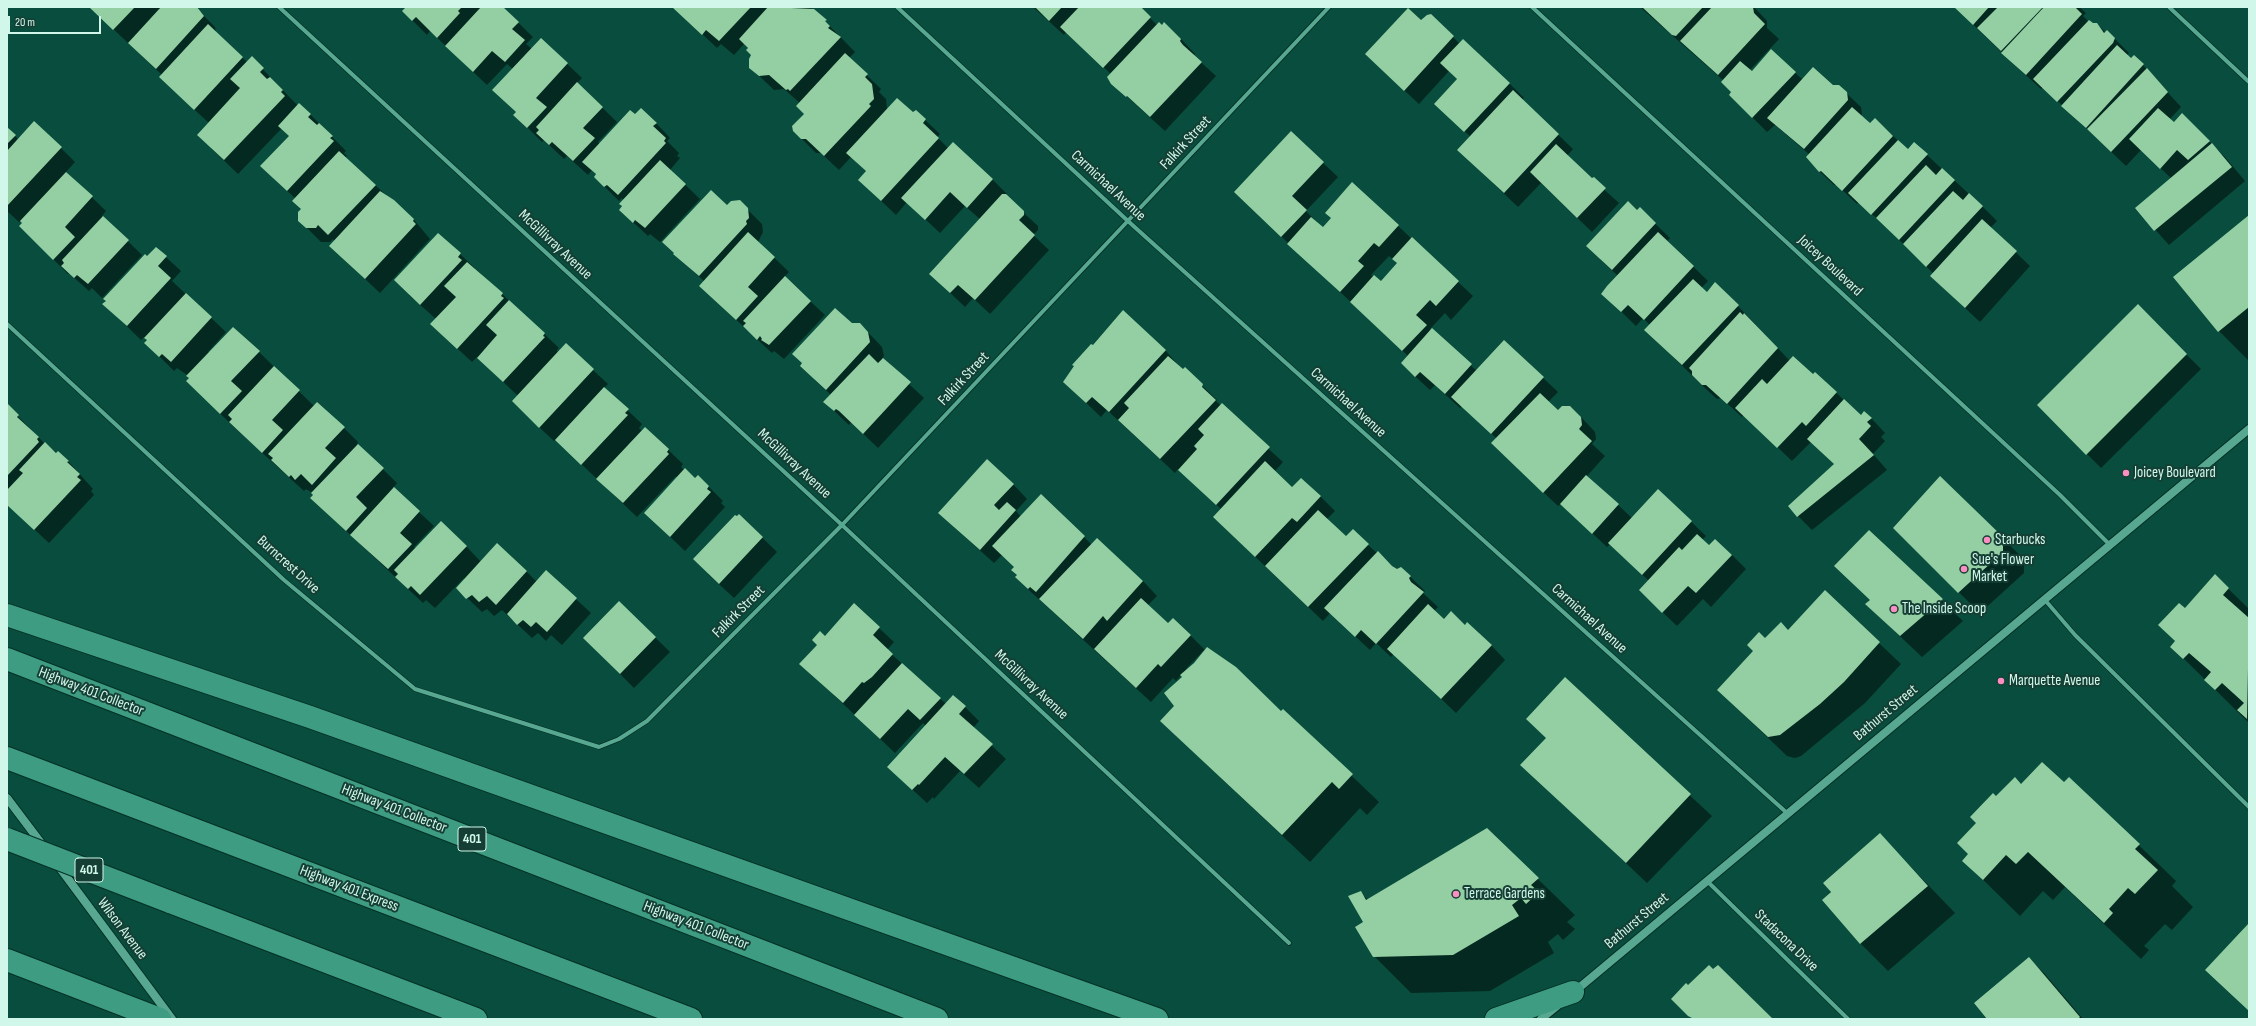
<!DOCTYPE html>
<html>
<head>
<meta charset="utf-8">
<style>
  body { margin:0 }
  #map { position:relative; width:2256px; height:1026px; overflow:hidden; background:#084d3d; font-family:"Sofia Sans Condensed",sans-serif }
  canvas { display:block }
  .frame { position:absolute; inset:0; border:8px solid #d1f7ea; pointer-events:none }
  .scale { position:absolute; left:8px; top:16px; width:93px; height:18px; box-sizing:border-box; border:2px solid #d1f7ea; border-top:0; padding-left:5px; font-size:12px; line-height:14px; white-space:nowrap; color:#d1f7ea; -webkit-text-stroke:3px #153f34; paint-order:stroke }
</style>
</head>
<body>
<div id="map">
<canvas width="2256" height="1026"></canvas>
<div class="frame"></div>
<div class="scale">20 m</div>
</div>
<script>
const c = document.querySelector('canvas').getContext('2d');
c.lineJoin = 'round';
function fill(path, color) {
  c.fillStyle = color;
  c.fill(path, 'evenodd');
}
function shape(rows) {
  const path = new Path2D();
  for (const r of rows) {
    path.moveTo(r[0], r[1]);
    for (let i = 2; i < r.length; i += 2) path.lineTo(r[i], r[i + 1]);
  }
  return path;
}
function trace(path, color, width, dash) {
  c.strokeStyle = color;
  c.lineWidth = width;
  c.lineCap = dash ? 'butt' : 'round';
  c.setLineDash(dash || []);
  c.stroke(path);
}
function write(font, color, halo, rows, align = 'center') {
  c.font = font + ' "Sofia Sans Condensed",sans-serif';
  c.lineWidth = 4;
  c.setLineDash([]);
  c.textBaseline = 'middle';
  c.strokeStyle = halo;
  c.fillStyle = color;
  for (const [text, x, y, turn = 0] of rows) {
    c.save();
    c.translate(x, y);
    c.rotate((+turn || 0) * Math.PI / 180);
    c.textAlign = isNaN(turn) ? turn : align;
    if (halo) c.strokeText(text, 0, 0);
    c.fillText(text, 0, 0);
    c.restore();
  }
}
const shadow = shape([
  [90,7,195,7,215,27,216,33,247,62,252,58,298,106,310,114,346,151,344,153,347,156,345,158,414,220,430,239,380,293,345,260,333,239,330,242,321,242,299,220,302,209,295,198,276,181,290,136,282,128,238,174,212,149,209,123,174,91,162,75],
  [407,7,502,7,533,37,526,44,532,49,541,39,582,78,577,83,617,122,598,142,600,144,635,116,656,123,670,138,667,141,679,153,677,156,680,158,670,170,700,199,660,242,650,234,648,236,620,210,624,201,622,198,619,201,595,177,597,175,592,170,588,175,567,156,564,159,544,140,542,142,515,115,517,113,493,90,513,69,507,64,487,85,430,31,427,35,403,11],
  [674,7,810,7,814,10,855,52,849,58,881,89,879,92,886,99,887,110,913,114,925,120,940,134,937,137,948,148,953,143,993,180,1007,194,1005,196,1038,226,1038,230,1033,235,1049,250,990,314,973,298,965,307,945,288,981,220,965,206,940,233,907,202,896,215,874,194,867,172,851,157,839,170,821,153,816,153,794,131,805,114,800,103,784,89,774,90,750,67,753,55,744,44,734,55,721,44,717,48],
  [1033,7,1139,7,1157,25,1181,39,1195,54,1194,56,1216,76,1165,131,1112,83,1111,74,1066,32,1064,35],
  [1640,7,1754,7,1767,21,1767,28,1779,39,1750,70,1752,72,1771,51,1803,80,1833,86,1846,93,1861,107,1862,114,1861,116,1870,125,1875,119,1908,150,1927,155,1983,207,1997,221,1990,228,2030,266,1980,322,1931,276,1934,274,1887,228,1859,202,1857,204,1837,185,1834,185,1819,171,1810,155,1775,125,1767,132,1730,95,1732,93,1724,81],
  [1955,7,2079,7,2086,13,2083,16,2089,22,2097,24,2106,33,2107,31,2129,53,2126,56,2131,60,2134,57,2143,65,2181,107,2169,120,2174,124,2182,115,2224,156,2245,181,2169,245,2136,208,2172,179,2141,150,2126,166,2043,87,2041,89,2017,67],
  [1431,15,1460,44,1509,83,1524,98,1522,100,1573,149,1567,156,1619,203,1592,232,1541,183,1518,207,1458,150,1471,137,1450,118,1458,80,1449,71,1419,104,1381,69,1421,22],
  [7,128,19,140,61,148,75,162,66,172,106,211,102,216,142,255,102,298,92,288,89,291,69,273,68,274,20,226,23,223,21,221,19,222,7,211],
  [1291,133,1338,177,1306,211,1323,229,1332,219,1326,213,1352,183,1473,296,1451,320,1445,313,1430,329,1431,331,1477,371,1504,341,1558,392,1548,402,1558,411,1581,417,1595,432,1596,439,1592,444,1605,456,1587,476,1632,518,1658,490,1706,536,1702,540,1709,547,1732,555,1746,569,1711,607,1703,599,1677,626,1654,604,1649,581,1610,544,1607,547,1561,504,1558,506,1506,457,1496,438,1462,406,1460,408,1435,385,1430,390,1416,377,1402,363,1408,356,1250,207],
  [1389,256,1399,264,1381,283,1371,275],
  [740,202,762,224,763,232,758,242,789,272,784,277,825,315,784,359,774,351,772,353,715,300,704,281,674,254,727,207],
  [1640,209,1670,238,1667,241,1708,281,1701,288,1707,293,1738,306,1790,361,1813,375,1815,373,1861,416,1871,418,1885,433,1881,437,1885,441,1873,454,1887,470,1812,530,1798,516,1834,464,1811,442,1792,461,1744,415,1742,417,1721,398,1717,399,1707,390,1660,344,1650,325,1643,318,1636,326,1603,294,1618,276,1601,260],
  [2249,217,2249,361,2219,331],
  [156,248,181,271,172,281,226,332,208,352,259,352,314,406,317,403,344,428,358,442,357,444,397,483,393,488,434,526,414,547,416,549,466,546,481,562,526,571,537,582,546,572,591,613,562,645,551,635,546,641,538,633,532,638,502,610,494,616,487,609,482,612,457,588,465,579,464,578,435,608,426,600,423,603,326,512,311,492,306,489,304,491,235,428,187,381,190,378,187,375,177,368,174,371,146,343,148,340,144,337,141,340,104,304],
  [460,254,559,348,557,350,558,353,566,345,593,370,608,384,604,388,642,424,639,428,642,431,645,428,683,464,681,467,684,470,695,479,698,476,723,501,721,503,725,507,685,551,645,513,677,478,676,476,637,517,556,440,554,441,527,416,518,396,477,357,472,362,446,338,436,319,409,295],
  [2138,306,2201,369,2101,468,2038,405],
  [1123,311,1166,351,1183,371,1185,369,1217,400,1216,401,1221,406,1283,462,1275,471,1292,488,1320,496,1335,511,1326,520,1346,538,1368,545,1396,570,1401,568,1425,591,1423,593,1438,607,1434,611,1444,620,1465,626,1491,645,1505,660,1456,713,1394,654,1391,657,1376,643,1370,650,1330,613,1323,621,1228,531,1220,508,1178,469,1175,473,1107,410,1101,417,1064,382],
  [851,324,860,324,882,347,884,356,882,359,924,398,878,448,851,422,849,425,825,402,831,395,815,380],
  [7,405,45,444,68,461,93,489,91,491,94,495,49,543,7,504],
  [1013,484,1027,499,1016,511,1021,517,1084,537,1092,545,1143,581,1157,596,1148,605,1168,624,1190,635,1206,651,1281,712,1283,710,1379,802,1367,815,1360,808,1310,862,1161,721,1176,706,1183,677,1181,675,1176,681,1173,678,1151,702,1031,592,1017,577,1019,575,1015,567,1002,555,994,563,954,527],
  [1203,651,1204,652,1187,670,1186,669],
  [739,515,777,552,734,598,708,574],
  [1869,531,1963,621,1922,657,1866,604,1870,600],
  [2002,538,2024,559,2024,573,1980,613,1915,549],
  [2215,576,2249,609,2249,723,2172,647,2176,642,2159,625,2185,609],
  [1825,592,1901,664,1865,703,1801,756,1795,758,1787,756,1718,690,1789,631],
  [619,602,670,652,634,688,584,638],
  [854,605,894,642,887,650,946,704,965,707,979,721,973,728,1006,759,979,788,960,771,934,799,933,797,927,803,903,781,926,726,923,723,895,753,801,664],
  [1565,679,1712,816,1647,883,1522,765,1547,738],
  [2069,778,2176,881,2172,886,2193,907,2172,930,2165,924,2144,946,2149,950,2141,959,2065,887,2053,900,2043,891,2020,916,1964,861,1970,854,1977,823,1996,798,2021,785,2064,784],
  [1486,829,1575,915,1567,922,1575,929,1563,940,1558,934,1548,942,1554,953,1490,991,1411,993,1374,956,1365,923,1360,892,1368,900],
  [1880,835,1955,913,1888,971,1861,944,1823,900],
  [2029,959,2044,973,2083,1019,1989,1019]
]);
const building = shape([
  [89,7,135,7,113,30],
  [161,7,197,7,204,16,156,69,128,43],
  [406,7,462,7,458,11,460,13,437,38,416,17,412,21,402,11],
  [481,7,503,7,519,22,512,29,525,40,505,62,492,51,473,72,445,46],
  [672,7,751,7,719,41,706,30,702,35],
  [768,7,814,9,827,20,825,21,830,26,828,28,841,37,790,91,788,89,786,90,769,75,759,76,749,68,749,59,751,55,746,50,748,48,739,39],
  [1035,7,1062,7,1049,21],
  [1079,7,1141,7,1151,17,1103,68,1060,27],
  [1642,7,1703,7,1676,36,1672,35],
  [1712,7,1753,7,1754,13,1765,24,1718,75,1680,41],
  [1954,7,1989,7,1973,25],
  [1998,7,2043,7,2001,51,1977,28],
  [2044,7,2075,7,2082,14,2026,75,2001,53],
  [1408,8,1421,20,1427,15,1431,14,1454,36,1404,91,1365,54],
  [2089,20,2093,23,2097,23,2104,33,2107,30,2115,38,2113,43,2057,102,2033,79],
  [1159,22,1162,25,1164,22,1181,39,1180,41,1183,45,1202,62,1150,117,1127,96,1126,97,1111,84,1107,77],
  [208,24,243,57,194,110,159,77],
  [541,38,568,63,536,98,547,107,527,128,513,115,516,112,492,90],
  [1463,39,1510,83,1464,132,1434,104,1457,79,1440,63],
  [2117,45,2131,58,2134,55,2144,64,2086,128,2061,106],
  [1771,49,1796,72,1752,118,1729,95,1731,92,1721,82,1740,61,1752,71],
  [845,53,868,74,865,77,872,84,874,99,869,104,871,106,824,156,806,139,801,139,793,131,792,126,804,114,796,106],
  [252,56,264,68,260,72,267,79,270,77,283,90,281,92,285,96,224,160,197,135,240,88,230,79],
  [1813,67,1833,85,1839,85,1847,92,1848,100,1804,149,1767,118],
  [2147,68,2168,92,2111,152,2087,129],
  [577,82,603,107,583,128,595,138,573,161,552,142,549,145,536,133,539,130,536,127],
  [1513,90,1559,134,1504,193,1457,150],
  [897,98,913,112,916,110,926,119,923,123,939,138,881,201,858,180,866,171,846,153],
  [299,103,311,114,308,117,317,125,319,123,333,136,330,138,334,141,287,191,260,166,289,136,278,126],
  [1852,107,1870,123,1875,118,1893,136,1842,191,1821,171,1819,172,1806,157],
  [641,108,657,123,653,126,666,138,664,141,666,143,618,195,607,185,604,187,594,177,596,174,582,162,630,110,635,114],
  [2158,108,2174,122,2182,113,2210,141,2188,160,2177,150,2160,169,2129,139],
  [34,121,62,147,7,206,7,151],
  [7,127,16,135,7,144],
  [1291,131,1324,162,1292,196,1307,210,1281,237,1234,192],
  [1898,140,1908,149,1914,142,1928,154,1871,215,1848,193],
  [953,142,993,179,967,208,950,192,925,220,901,198],
  [2212,143,2232,167,2154,231,2135,208],
  [1556,144,1592,178,1594,177,1606,188,1577,218,1530,172],
  [339,151,376,185,328,235,318,225,316,228,306,228,298,221,298,212,301,209,292,201],
  [660,160,686,184,645,228,635,220,633,223,619,210,622,206,619,204],
  [1926,165,1936,175,1942,168,1955,180,1899,240,1876,218],
  [66,172,93,196,65,227,75,237,53,260,19,226,22,223,20,221],
  [1352,182,1399,225,1379,247,1374,243,1358,261,1364,266,1340,292,1287,244,1311,217,1323,227,1331,218,1325,213],
  [711,190,727,205,731,201,740,200,748,208,749,218,746,221,747,224,699,276,673,254,674,253,662,242],
  [380,191,394,200,414,219,413,221,416,224,365,279,329,246],
  [1953,191,1963,200,1969,193,1983,206,1926,267,1903,244],
  [1002,194,1006,194,1024,211,1024,215,1019,220,1035,235,975,300,958,285,950,293,929,274],
  [1628,201,1637,210,1640,207,1656,223,1612,270,1586,246],
  [2249,215,2249,307,2218,332,2173,277],
  [103,216,129,240,88,284,77,275,74,278,61,266,64,263,62,260],
  [1982,219,2017,251,1965,308,1930,276],
  [748,232,775,257,748,287,758,296,736,320,699,286],
  [1658,232,1694,266,1644,320,1628,305,1621,312,1601,294,1607,286],
  [438,233,461,253,458,257,462,260,420,305,394,280],
  [1412,237,1459,281,1436,306,1430,300,1416,315,1427,325,1402,351,1350,302,1374,275,1381,281,1397,263,1392,259],
  [156,247,167,256,158,266,171,278,127,326,102,304,106,301,103,299,145,254,147,256],
  [467,262,503,293,501,296,504,298,457,349,430,324,456,297,444,286],
  [785,276,811,301,769,345,761,340,762,339,760,336,757,340,743,326,746,323,743,321],
  [1693,279,1707,292,1715,282,1739,305,1682,365,1644,330],
  [186,293,212,317,171,362,162,354,159,357,144,343,147,340,144,338],
  [509,300,545,333,543,336,545,337,503,382,477,358,497,335,486,325],
  [2138,304,2187,354,2086,455,2037,405],
  [835,308,852,323,860,323,868,332,870,342,826,390,800,366,802,363,792,354],
  [1123,310,1166,350,1109,412,1092,397,1086,403,1063,382,1074,366,1072,365,1091,344,1093,345],
  [1740,312,1743,315,1744,313,1778,348,1727,404,1706,385,1702,385,1692,375,1692,371,1689,368],
  [233,327,260,351,231,381,242,391,220,414,186,381,189,378,186,376],
  [1432,328,1472,364,1445,394,1420,372,1415,377,1401,363],
  [1504,340,1544,377,1491,434,1451,397],
  [566,343,594,369,539,428,512,401],
  [869,354,878,363,883,358,911,382,863,434,839,411,836,409,834,411,823,402],
  [1168,356,1183,369,1185,367,1203,384,1202,387,1216,400,1160,459,1118,420,1129,408,1124,403],
  [1793,356,1813,374,1815,372,1837,392,1806,426,1802,422,1777,448,1735,408,1762,379,1767,384],
  [274,366,300,390,272,420,283,430,262,453,229,422,232,419,228,415],
  [604,387,629,409,625,413,628,415,581,465,555,440],
  [1540,393,1558,410,1562,406,1570,406,1581,417,1582,425,1579,429,1592,441,1543,493,1491,443],
  [1844,399,1861,415,1864,411,1872,418,1867,422,1871,426,1859,439,1874,455,1797,517,1788,506,1834,464,1807,439],
  [317,402,345,427,325,448,336,458,312,485,301,474,295,480,291,475,289,477,271,460,273,458,268,454],
  [7,403,19,415,17,417,39,437,37,439,39,442,7,476],
  [1222,403,1270,447,1216,505,1178,470,1197,449,1194,446,1204,435,1198,429],
  [645,427,669,449,667,452,669,454,623,503,596,479],
  [45,442,56,453,58,451,69,461,67,462,80,474,77,477,81,480,34,530,7,505,7,490,23,473,19,470],
  [358,444,384,468,356,497,367,508,346,531,310,498,313,495,311,493],
  [987,459,1014,484,994,505,999,510,1007,502,1016,510,980,550,938,513],
  [1265,461,1292,487,1301,478,1321,496,1297,522,1292,518,1255,557,1213,517],
  [685,468,695,478,698,475,709,486,707,489,711,492,670,537,644,513],
  [1586,475,1619,504,1592,534,1560,504],
  [1940,476,2003,537,2003,552,1958,593,1893,528],
  [394,487,420,511,400,533,412,544,388,569,350,535],
  [1658,489,1692,521,1642,575,1608,543],
  [1041,494,1085,536,1036,592,1030,587,1028,589,1015,577,1017,575,1011,570,1014,567,992,546],
  [1318,510,1346,536,1353,529,1369,544,1308,607,1265,566],
  [739,514,763,537,719,584,693,559,735,515,737,516],
  [441,521,467,546,420,595,411,586,408,589,395,577,398,574,394,570],
  [1869,530,1943,599,1900,636,1865,604,1870,600,1834,566],
  [1697,534,1709,545,1715,539,1732,555,1696,593,1688,586,1662,613,1639,590,1679,547,1682,550],
  [1097,538,1143,581,1107,621,1103,616,1083,639,1039,599],
  [497,543,527,571,496,605,487,596,479,602,472,595,466,599,456,588],
  [1378,551,1392,566,1397,569,1401,567,1411,576,1409,578,1411,582,1424,592,1376,644,1361,630,1355,637,1324,608],
  [546,570,577,598,547,632,536,622,531,627,523,620,517,625,507,614],
  [2215,574,2229,588,2223,595,2249,618,2247,719,2237,710,2244,703,2222,683,2215,690,2204,680,2211,672,2189,653,2183,659,2170,647,2175,641,2158,625,2179,603,2185,608],
  [1825,590,1880,642,1844,682,1820,704,1780,735,1768,737,1717,690,1753,651,1747,645,1759,632,1765,638,1781,622,1788,630],
  [1141,598,1168,623,1173,618,1191,635,1161,667,1158,664,1136,688,1094,649],
  [619,601,656,637,620,674,583,638],
  [854,603,880,627,873,635,893,654,872,677,864,683,862,682,843,703,799,664,817,645,812,640,820,631,825,636],
  [1428,604,1444,619,1451,611,1465,625,1467,622,1492,645,1441,699,1387,649],
  [1207,647,1236,667,1281,711,1283,709,1353,774,1339,789,1332,782,1282,835,1160,721,1174,706,1164,693,1182,677,1180,675,1194,663],
  [902,663,941,698,920,720,908,709,880,739,854,715],
  [1565,677,1691,794,1626,863,1520,765,1546,738,1526,719],
  [953,695,966,706,959,714,993,744,964,774,945,757,919,785,918,784,912,790,887,767],
  [2042,762,2064,782,2069,777,2140,844,2135,849,2158,870,2135,894,2128,888,2109,909,2113,913,2104,923,2028,852,2016,864,2006,855,1983,880,1962,861,1968,854,1957,843,1976,823,1970,817,1993,793,1996,796,2015,777,2021,784],
  [1487,828,1539,878,1531,885,1539,892,1526,904,1521,898,1512,905,1519,916,1453,955,1373,957,1355,927,1363,922,1348,896,1361,891,1366,900],
  [1880,833,1928,886,1860,944,1822,900,1831,892,1823,883],
  [2249,923,2249,1011,2205,970],
  [2029,957,2080,1017,2078,1019,1987,1019,1974,1003],
  [1709,965,1713,969,1718,965,1773,1019,1694,1019,1688,1016,1671,999,1686,983,1688,985]
]);
const street = shape([
  [279,7,842,525,1289,943],
  [897,7,1129,222,1787,813],
  [1532,7,2060,495,2110,545],
  [2169,7,2249,82],
  [7,324,284,580,415,689,599,747,619,739,647,721,842,525,1329,7],
  [2045,600,2075,635,2249,807],
  [1707,881,1848,1019]
]);
const secondary = shape([
  [7,798,44,847],
  [57,864,172,1019],
  [1574,992,2249,429],
  [1541,1019,1557,1006]
]);
const highway = shape([
  [7,615,310,717,1157,1019],
  [7,659,937,1019],
  [7,758,691,1019],
  [170,902,476,1019],
  [7,960,160,1019],
  [1496,1019,1573,992]
]);
const highwayBridge = shape([
  [7,839,170,902]
]);
const markers = [
  [2126,473,4,"#fc8fc1"],
  [1987,540,4,"#fc8fc1"],
  [1964,569,4,"#fc8fc1"],
  [1894,609,4,"#fc8fc1"],
  [2001,681,4,"#fc8fc1"],
  [1456,894,4,"#fc8fc1"]
];
const shields = [
  [472,839,28],
  [89,870,28]
];
const shieldNames = [
  ["401",472,839],
  ["401",89,870]
];
const streetNames = [
  ["Falkirk Street",1186,143,-47],
  ["Carmichael Avenue",1108,186,43],
  ["McGillivray Avenue",555,245,43],
  ["Joicey Boulevard",1830,266,43],
  ["Falkirk Street",964,379,-47],
  ["Carmichael Avenue",1348,403,42],
  ["McGillivray Avenue",794,464,43],
  ["Burncrest Drive",288,565,42],
  ["Falkirk Street",739,612,-45],
  ["Carmichael Avenue",1589,619,42],
  ["McGillivray Avenue",1031,685,43],
  ["Highway 401 Collector",91,692,21],
  ["Bathurst Street",1886,713,-40],
  ["Highway 401 Collector",394,809,21],
  ["Highway 401 Express",349,889,21],
  ["Bathurst Street",1637,921,-40],
  ["Highway 401 Collector",696,926,21],
  ["Wilson Avenue",122,929,53],
  ["Stadacona Drive",1786,941,44]
];
const poiNames = [
  ["Joicey Boulevard",2134,473],
  ["Starbucks",1995,540],
  ["Sue's Flower",1972,560],
  ["Market",1972,577],
  ["The Inside Scoop",1902,609],
  ["Marquette Avenue",2009,681],
  ["Terrace Gardens",1464,894]
];
fill(shadow, '#0007');
fill(building, '#94cfa3');
trace(street, '#023025', 5.5);
trace(secondary, '#023025', 10);
trace(highway, '#023025', 24);
trace(street, '#58a790', 4);
trace(secondary, '#58a790', 8);
trace(highway, '#3d9c82', 22);
trace(highwayBridge, '#023025', 24, []);
trace(highwayBridge, '#3d9c82', 22);
for (const [x, y, r, color] of markers) {
  const dot = new Path2D();
  dot.arc(x, y, r, 0, 2 * Math.PI);
  c.fillStyle = color;
  c.fill(dot);
  trace(dot, '#153f34', 1.5);
}
for (const [x, y, w] of shields) {
  const box = new Path2D();
  box.roundRect(x - w / 2, y - 12, w, 24, 3);
  c.fillStyle = '#153f34';
  c.fill(box);
  trace(box, '#d1f7ea', 1);
}
write('bold 14px', '#d1f7ea', null, shieldNames);
write('15px', '#d1f7ea', '#153f34', streetNames);
write('15px', '#d1f7ea', '#153f34', poiNames, 'left');
</script>
</body>
</html>
